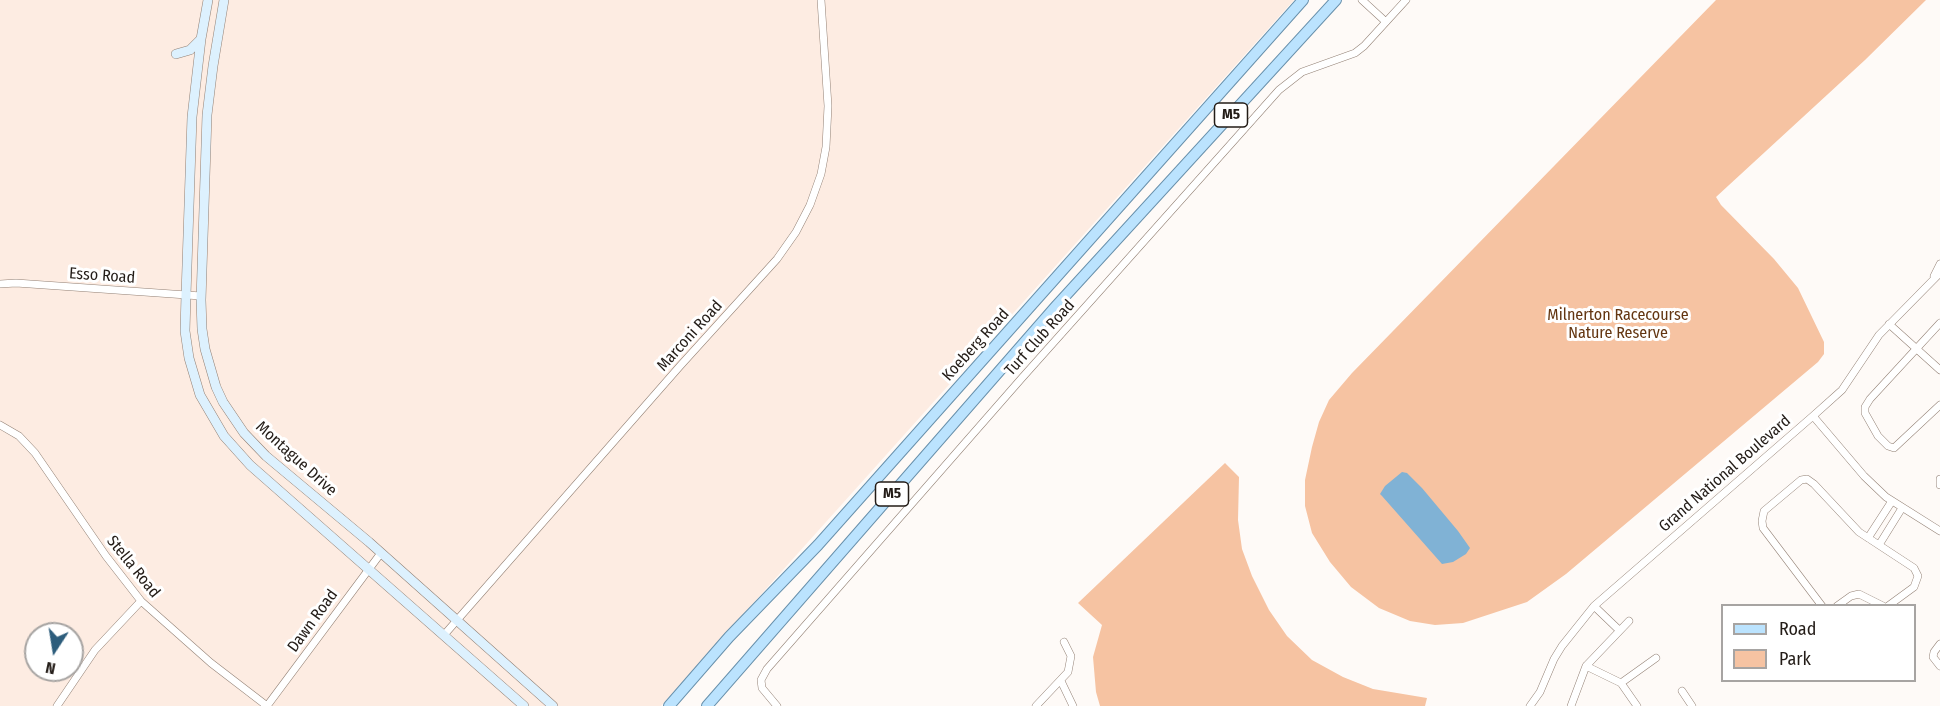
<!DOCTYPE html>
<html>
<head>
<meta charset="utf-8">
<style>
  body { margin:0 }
  #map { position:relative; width:1940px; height:706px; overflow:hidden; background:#fefaf7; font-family:"Fira Sans Condensed",sans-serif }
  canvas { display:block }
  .legend { position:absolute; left:1721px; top:604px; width:195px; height:78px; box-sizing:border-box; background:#fff; border:2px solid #a7a4a2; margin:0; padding:8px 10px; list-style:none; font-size:18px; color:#231c17 }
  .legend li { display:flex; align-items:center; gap:12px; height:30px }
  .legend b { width:30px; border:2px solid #a7a4a2 }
  .north { position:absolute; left:24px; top:622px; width:60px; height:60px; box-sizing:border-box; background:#fff; border:2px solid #a7a4a2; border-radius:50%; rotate:192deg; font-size:16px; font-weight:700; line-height:24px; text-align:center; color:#231c17 }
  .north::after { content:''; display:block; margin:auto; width:21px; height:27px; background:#2d5d7c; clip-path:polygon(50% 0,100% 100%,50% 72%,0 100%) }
</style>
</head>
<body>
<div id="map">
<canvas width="1940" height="706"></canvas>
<ul class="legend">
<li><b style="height:8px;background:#bbe3fe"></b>Road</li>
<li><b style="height:16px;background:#f6c3a2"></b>Park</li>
</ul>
<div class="north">N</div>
</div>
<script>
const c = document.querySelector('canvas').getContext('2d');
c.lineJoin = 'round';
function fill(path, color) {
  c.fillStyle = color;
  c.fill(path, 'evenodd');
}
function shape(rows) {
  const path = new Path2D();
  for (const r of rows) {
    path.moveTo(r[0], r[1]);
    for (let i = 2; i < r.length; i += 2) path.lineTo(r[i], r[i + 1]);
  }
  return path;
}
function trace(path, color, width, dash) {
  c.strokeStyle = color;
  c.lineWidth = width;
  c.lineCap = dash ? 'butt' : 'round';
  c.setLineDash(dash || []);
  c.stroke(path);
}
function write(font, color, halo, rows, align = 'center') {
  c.font = font + ' "Fira Sans Condensed",sans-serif';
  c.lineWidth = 6;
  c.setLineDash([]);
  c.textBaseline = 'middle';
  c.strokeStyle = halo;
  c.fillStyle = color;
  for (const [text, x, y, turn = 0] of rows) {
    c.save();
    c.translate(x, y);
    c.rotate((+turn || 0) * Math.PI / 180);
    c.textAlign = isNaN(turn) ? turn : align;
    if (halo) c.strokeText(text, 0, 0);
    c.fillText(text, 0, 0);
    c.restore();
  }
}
const built = shape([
  [0,0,1294,0,661,706,0,706],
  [36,634,72,634,72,670,36,670]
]);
const green = shape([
  [1716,0,1926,0,1865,60,1716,197,1721,205,1774,259,1798,288,1824,342,1824,354,1818,362,1566,574,1527,602,1463,623,1435,625,1410,621,1379,608,1351,587,1330,562,1312,533,1305,506,1305,480,1312,447,1319,422,1329,400,1352,373],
  [1225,463,1239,477,1238,520,1242,549,1252,576,1269,610,1287,636,1312,660,1343,677,1373,689,1427,698,1425,706,1100,706,1096,692,1093,657,1102,625,1078,603]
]);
const water = shape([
  [1402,472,1407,473,1422,488,1458,531,1470,548,1466,554,1453,562,1442,564,1382,496,1380,494,1385,486]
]);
const street = shape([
  [1362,0,1386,22],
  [1934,276,1940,264],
  [0,284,16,283,201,296],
  [1940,323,1870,399,1865,407,1865,413,1878,436,1888,446,1894,448,1940,405],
  [1889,324,1940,370],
  [1813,416,1864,476,1886,497,1940,531],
  [0,425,19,436,35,453,106,556,141,601,211,663,267,706],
  [1940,479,1940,485],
  [1868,538,1892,501],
  [1879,545,1902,508],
  [1594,606,1619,630],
  [1822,606,1763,528,1762,521,1764,511,1801,480,1807,479,1814,484,1859,532,1914,568,1918,576,1914,587,1888,606],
  [1837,606,1851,596,1859,594,1883,606],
  [444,635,680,366,777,259,796,232,810,205,821,174,826,147,828,106,821,0],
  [1940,644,1934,652,1933,657,1940,666],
  [1586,666,1621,683,1637,706],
  [1061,681,1073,706],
  [1621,683,1656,658],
  [1682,691,1692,706],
  [57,706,95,650,141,601],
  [267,706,381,553],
  [777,706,762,688,761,680,767,669,1021,379,1279,90,1302,72,1355,53,1364,46,1406,0],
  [1036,706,1068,672,1071,656,1064,642],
  [1530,706,1540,692,1554,659,1562,646,1594,606,1813,416,1842,390,1879,335,1940,273],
  [1571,706,1586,666,1629,621]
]);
const secondary = shape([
  [208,0,201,39,192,117,186,295,185,331,189,358,200,395,224,436,250,465,524,706],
  [224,0,213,66,207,115,201,300,202,329,205,349,216,387,223,402,244,433,266,456,369,542,553,706],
  [176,54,190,50,201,39]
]);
const primary = shape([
  [669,706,729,637,818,545,1303,0],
  [707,706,1057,305,1336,0]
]);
const shields = [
  [1231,115,33],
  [892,494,33]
];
const shieldNames = [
  ["M5",1231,115],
  ["M5",892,494]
];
const streetNames = [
  ["Esso Road",102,276,4],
  ["Marconi Road",690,336,-48],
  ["Turf Club Road",1040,338,-48],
  ["Koeberg Road",976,345,-48],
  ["Montague Drive",296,459,42],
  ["Grand National Boulevard",1725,474,-41],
  ["Stella Road",133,567,51],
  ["Dawn Road",313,621,-54]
];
const parkNames = [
  ["Milnerton Racecourse",1618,316],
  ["Nature Reserve",1618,334]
];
fill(built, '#fdece2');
fill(green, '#f6c3a2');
fill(water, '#80b2d5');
trace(street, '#938175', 8);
trace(secondary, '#938175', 10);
trace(primary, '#6991ac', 12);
trace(street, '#fff', 7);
trace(secondary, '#ddf1fe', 9);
trace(primary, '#bbe3fe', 10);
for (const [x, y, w] of shields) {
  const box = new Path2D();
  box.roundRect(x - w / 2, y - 12, w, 24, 4.5);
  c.fillStyle = '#fff';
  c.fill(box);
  trace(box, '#231c17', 1.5);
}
write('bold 15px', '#231c17', null, shieldNames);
write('16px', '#231c17', '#fff', streetNames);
write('16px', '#633510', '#fff', parkNames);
</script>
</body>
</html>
